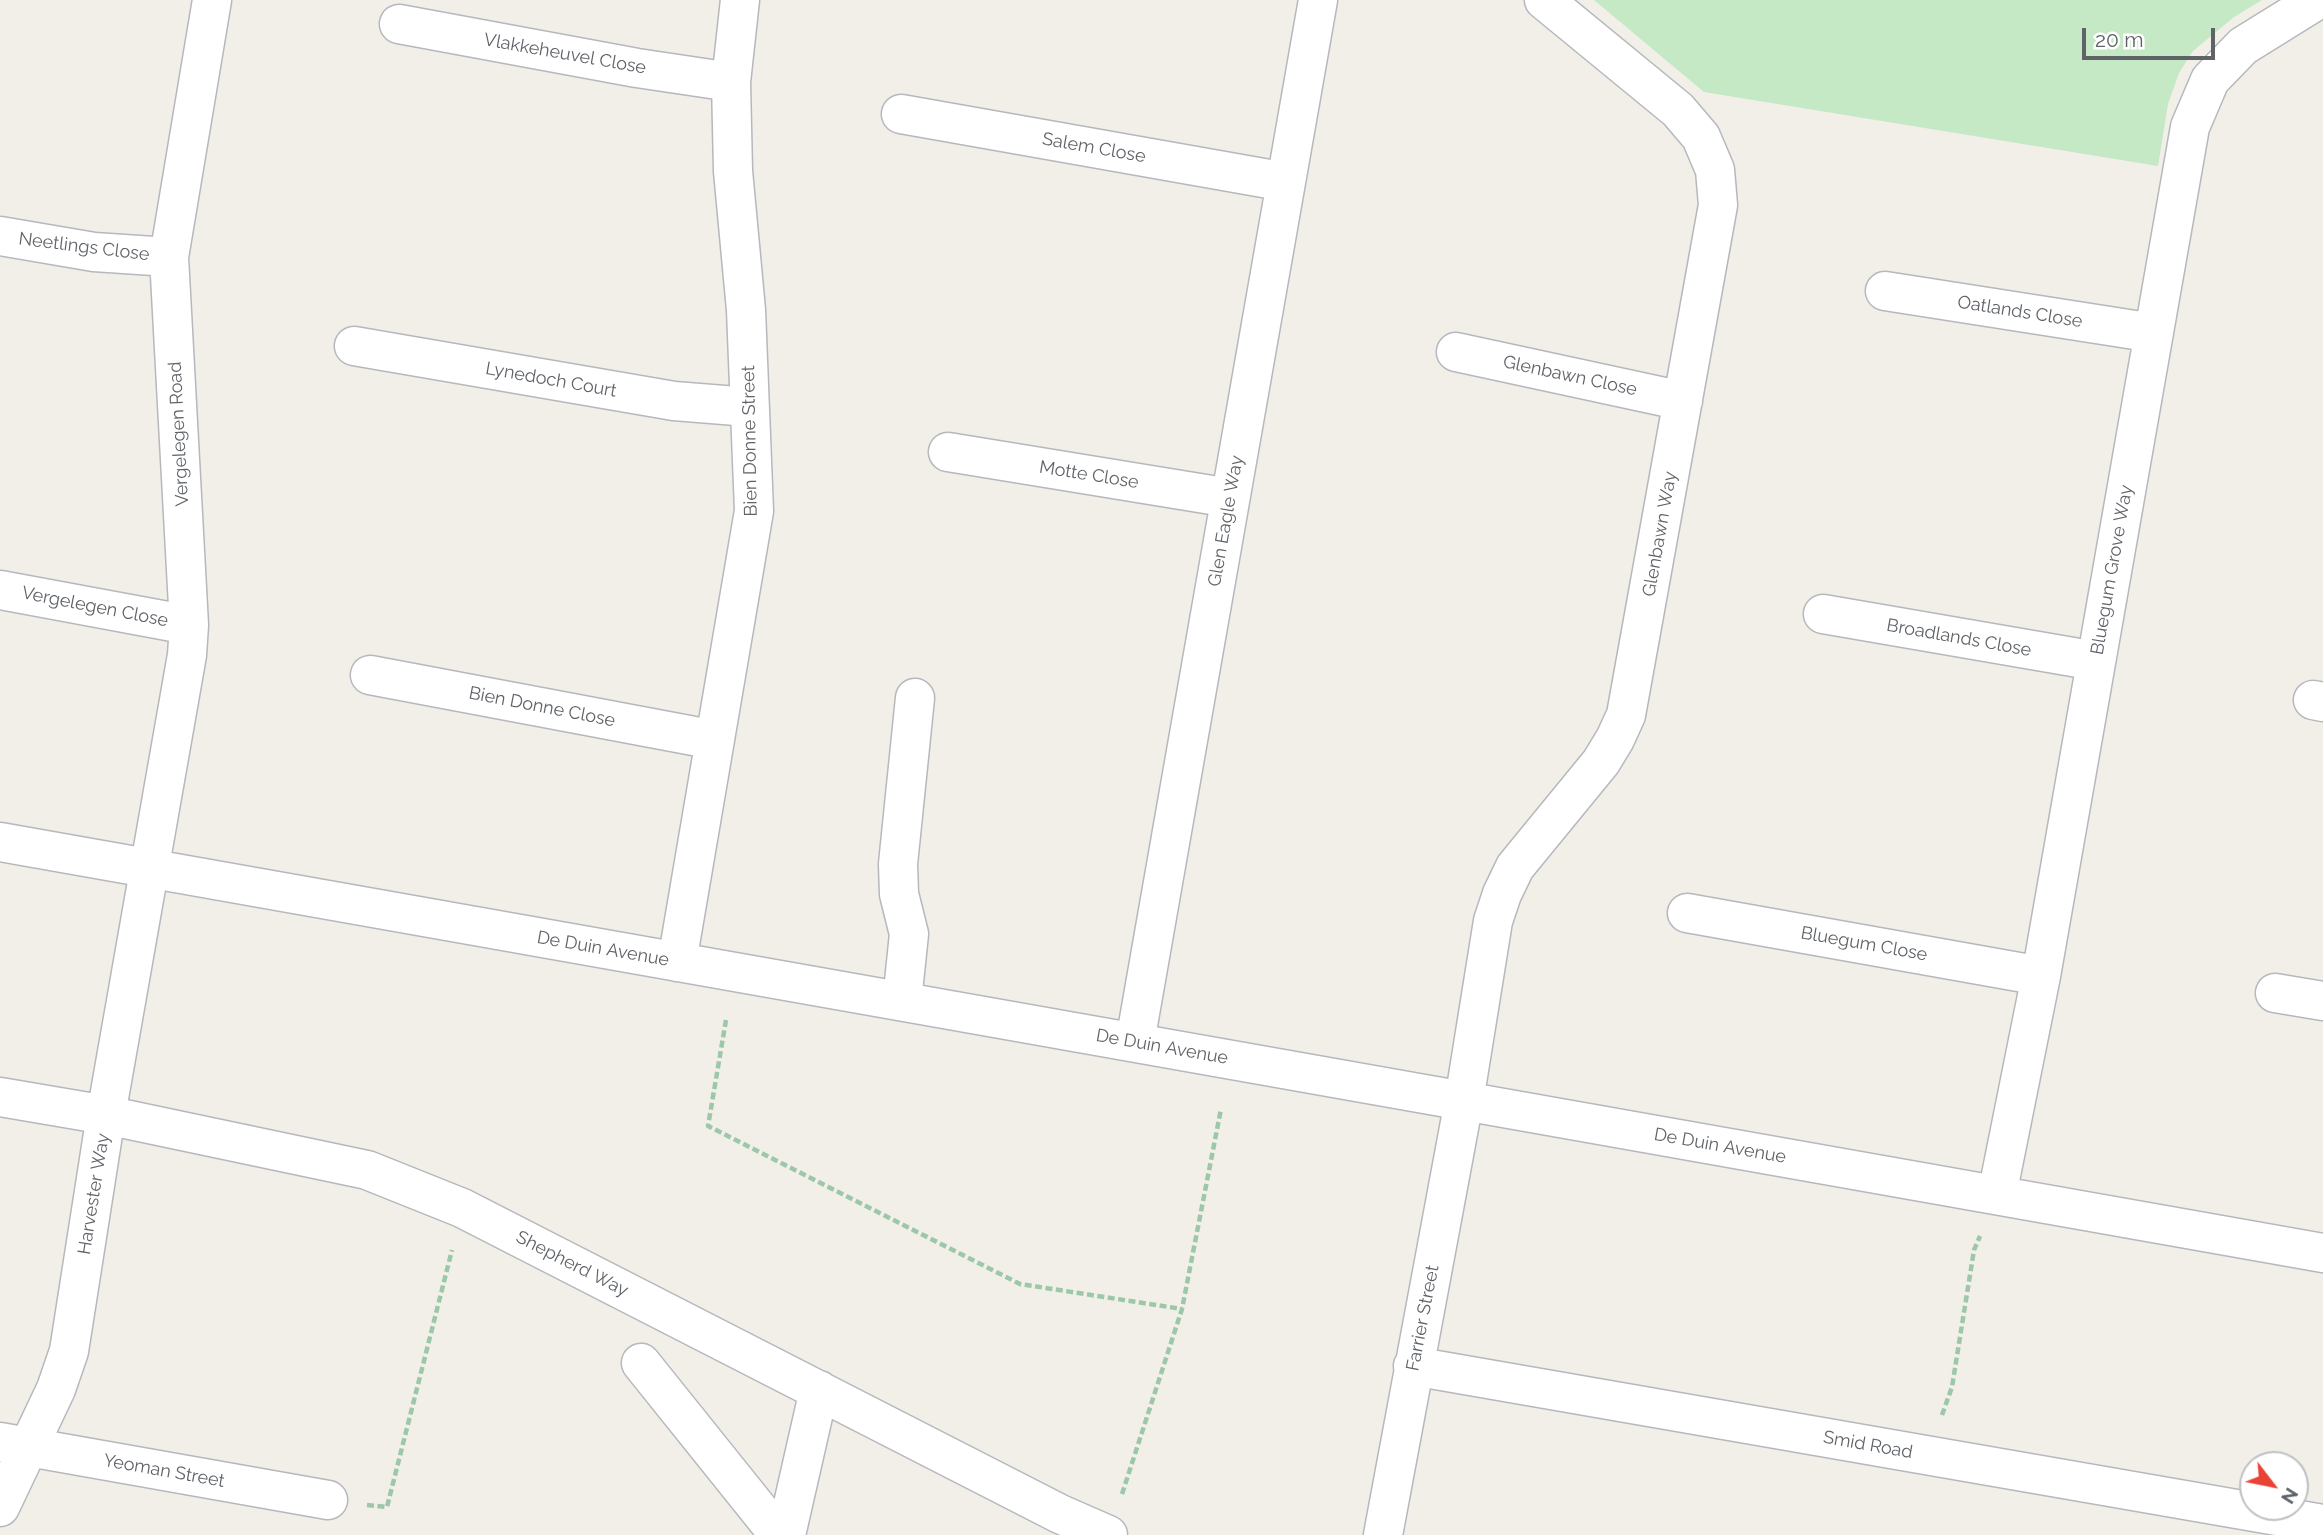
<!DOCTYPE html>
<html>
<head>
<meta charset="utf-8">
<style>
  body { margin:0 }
  #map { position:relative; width:2323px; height:1535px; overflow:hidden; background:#f1efe8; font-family:Raleway,sans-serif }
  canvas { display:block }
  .north { position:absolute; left:2239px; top:1451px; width:70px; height:70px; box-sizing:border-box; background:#fff; border:2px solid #bfc1c3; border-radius:50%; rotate:122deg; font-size:19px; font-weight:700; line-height:28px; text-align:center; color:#5f6368 }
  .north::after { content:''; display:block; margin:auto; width:24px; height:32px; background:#ea4335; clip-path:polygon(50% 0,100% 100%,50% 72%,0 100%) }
  .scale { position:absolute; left:2082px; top:28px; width:133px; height:32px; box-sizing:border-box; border:4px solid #5f6368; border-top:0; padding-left:9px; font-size:21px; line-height:24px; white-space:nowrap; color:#5f6368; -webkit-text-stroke:5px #fff; paint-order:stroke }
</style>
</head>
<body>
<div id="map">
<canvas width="2323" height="1535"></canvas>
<div class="north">N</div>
<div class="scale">20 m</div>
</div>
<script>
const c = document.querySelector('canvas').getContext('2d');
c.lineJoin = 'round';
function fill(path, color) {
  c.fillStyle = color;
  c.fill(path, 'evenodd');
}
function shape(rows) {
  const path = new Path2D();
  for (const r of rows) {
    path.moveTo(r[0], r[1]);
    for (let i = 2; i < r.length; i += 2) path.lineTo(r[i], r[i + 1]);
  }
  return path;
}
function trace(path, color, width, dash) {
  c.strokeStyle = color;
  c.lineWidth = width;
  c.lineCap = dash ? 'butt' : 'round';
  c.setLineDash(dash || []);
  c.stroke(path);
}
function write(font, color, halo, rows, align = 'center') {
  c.font = font + ' Raleway,sans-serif';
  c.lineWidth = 7;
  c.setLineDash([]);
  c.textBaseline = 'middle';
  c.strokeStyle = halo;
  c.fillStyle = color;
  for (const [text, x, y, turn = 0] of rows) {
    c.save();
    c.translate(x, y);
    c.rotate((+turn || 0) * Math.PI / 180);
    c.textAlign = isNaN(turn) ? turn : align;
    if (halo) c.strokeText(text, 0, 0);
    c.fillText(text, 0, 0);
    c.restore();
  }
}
const green = shape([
  [1594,0,2262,0,2234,17,2193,51,2179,73,2168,104,2158,166,1704,92]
]);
const path = shape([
  [726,1020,708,1126,1020,1284,1182,1309],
  [1942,1415,1952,1387,1974,1250,1980,1236],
  [1122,1494,1182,1309,1221,1109],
  [367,1505,387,1507,452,1250]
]);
const minor = shape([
  [399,24,637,68,731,82],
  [901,114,1286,182],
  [0,236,94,252,169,257],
  [1885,291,2154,333],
  [354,346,674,401,749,407],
  [1456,352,1683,401],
  [948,452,1230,498],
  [0,590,189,625],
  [1823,614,2096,661],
  [370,675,715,740],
  [2313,700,2323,702],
  [0,842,2323,1253],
  [1687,913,2041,976],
  [677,962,754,511,746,310,733,171,731,82,740,0],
  [2275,993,2323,1001],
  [902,1001,909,934,899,894,898,864,915,698],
  [1135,1042,1318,0],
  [0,1097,106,1115,367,1170,462,1208,1060,1514,1108,1535],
  [1997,1195,2041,976,2190,127,2210,80,2243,46,2317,0],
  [641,1363,779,1535],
  [1413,1366,2323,1524],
  [0,1442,328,1500],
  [0,1507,56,1389,69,1351,106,1115,187,655,189,625,169,257,212,0],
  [786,1535,819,1390],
  [1383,1535,1464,1101,1493,921,1502,894,1515,867,1601,762,1615,739,1626,715,1718,205,1715,170,1701,137,1678,110,1544,0]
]);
const streetNames = [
  ["Vlakkeheuvel Close",565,54,10],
  ["Salem Close",1094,148,10],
  ["Neetlings Close",84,247,7],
  ["Oatlands Close",2020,312,9],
  ["Glenbawn Close",1570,376,12],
  ["Lynedoch Court",551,380,10],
  ["Vergelegen Road",179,434,-93],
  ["Bien Donne Street",750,441,-91],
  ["Motte Close",1089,475,9],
  ["Glen Eagle Way",1226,521,-80],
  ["Glenbawn Way",1660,534,-80],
  ["Bluegum Grove Way",2112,570,-80],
  ["Vergelegen Close",95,607,11],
  ["Broadlands Close",1959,638,10],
  ["Bien Donne Close",542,707,11],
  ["Bluegum Close",1864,944,10],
  ["De Duin Avenue",603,949,10],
  ["De Duin Avenue",1162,1047,10],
  ["De Duin Avenue",1720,1146,10],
  ["Harvester Way",94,1194,-81],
  ["Shepherd Way",572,1264,27],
  ["Farrier Street",1423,1318,-79],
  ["Smid Road",1868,1445,10],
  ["Yeoman Street",164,1471,10]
];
fill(green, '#c5e8c5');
trace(minor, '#b5b8bc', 41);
trace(path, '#9cc7a9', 4.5, [7, 3.5]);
trace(minor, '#fff', 38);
write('18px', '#5f6368', '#fff', streetNames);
</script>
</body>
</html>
